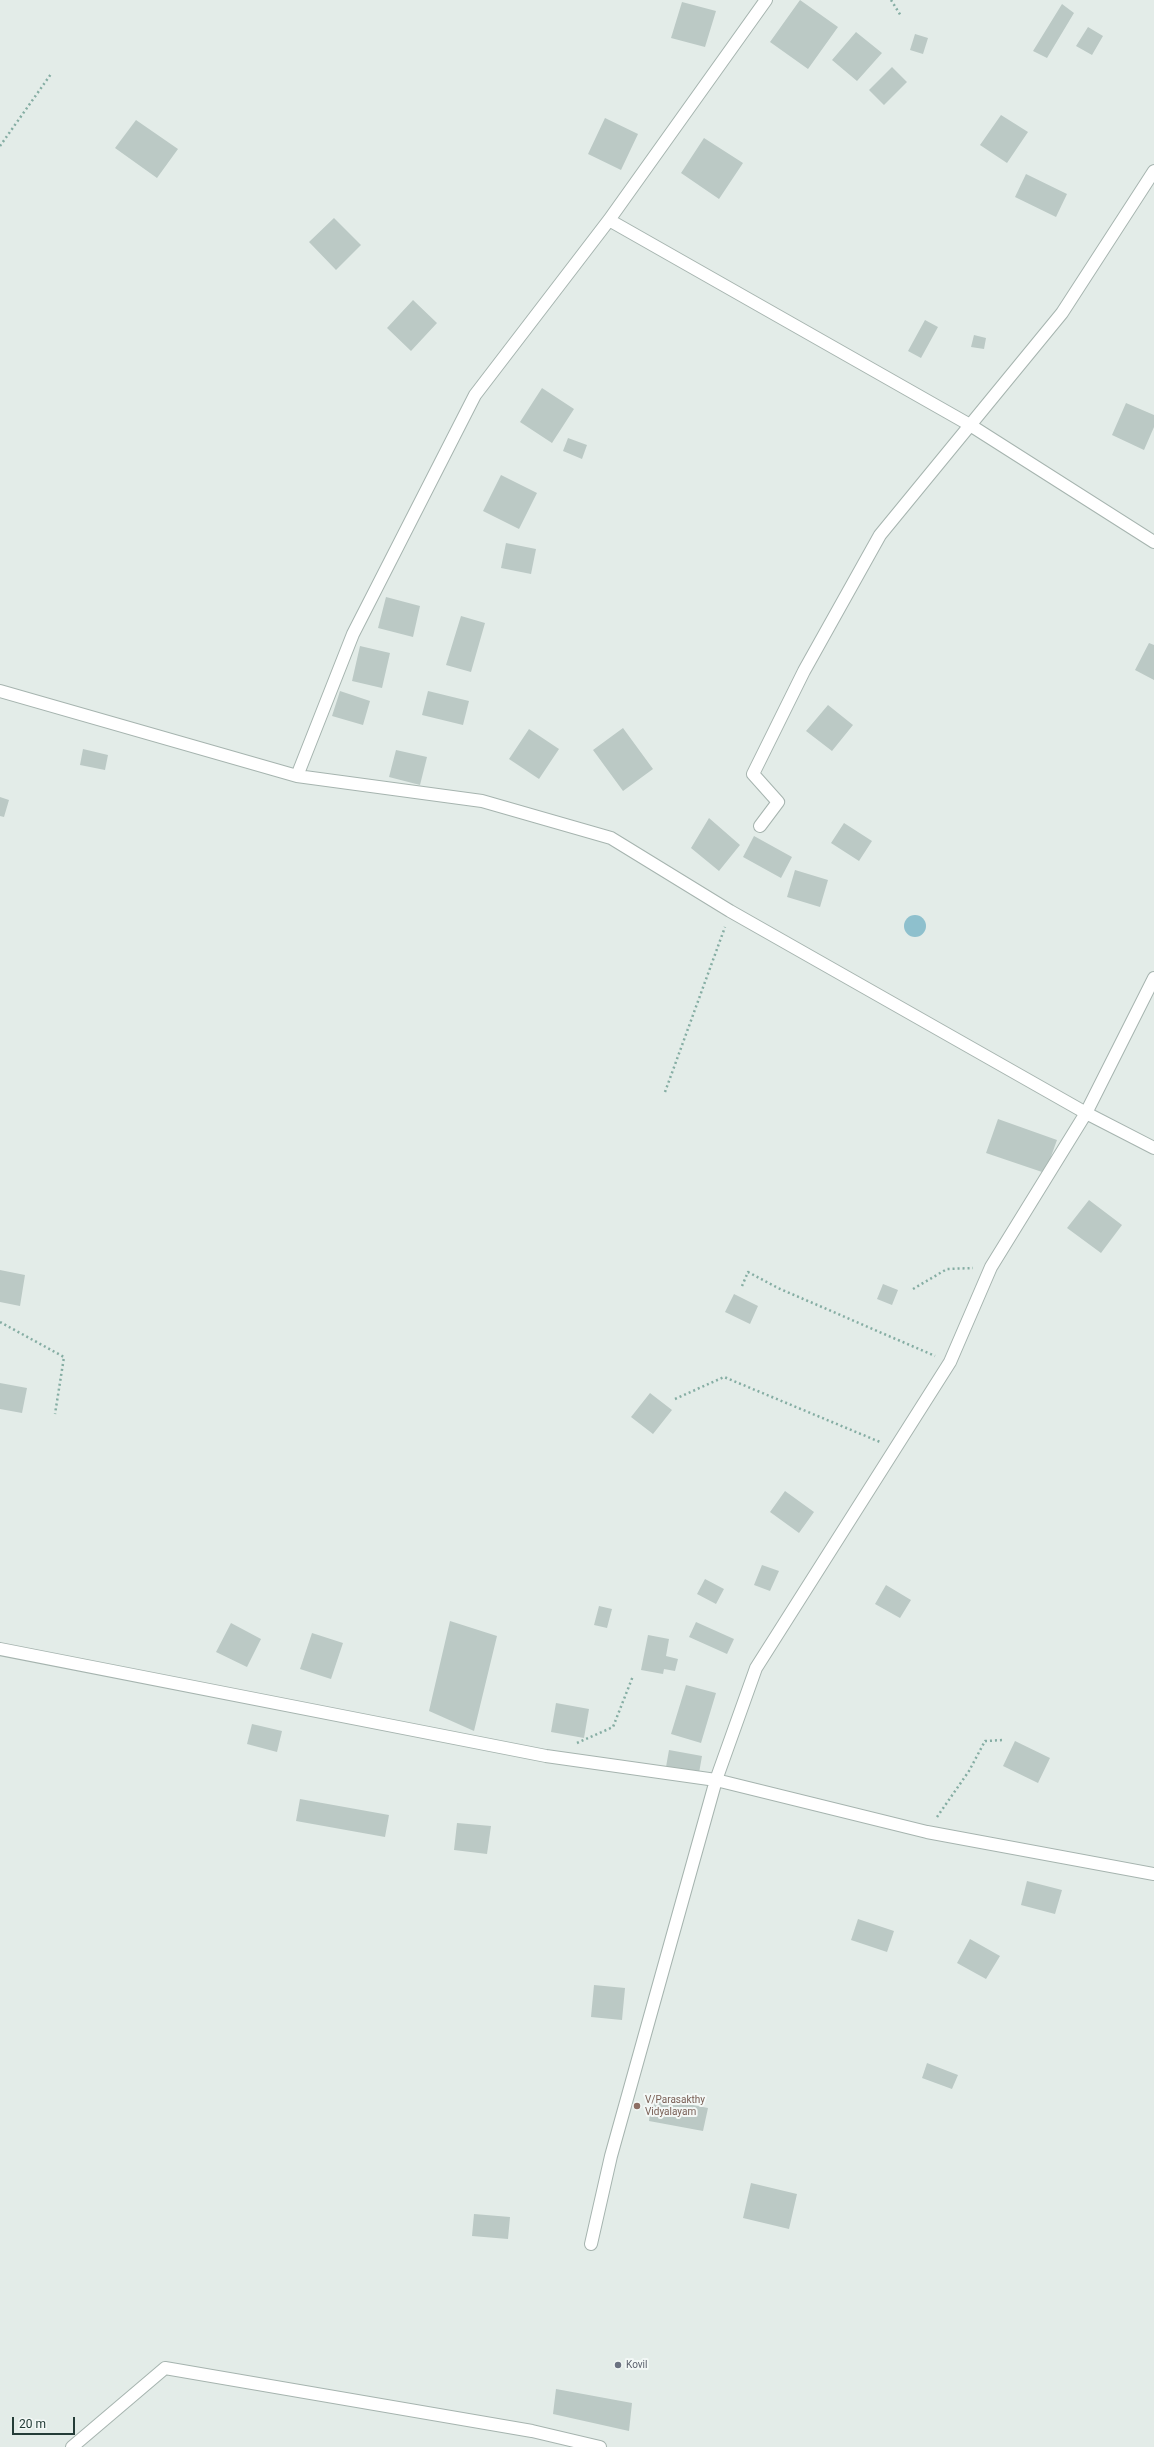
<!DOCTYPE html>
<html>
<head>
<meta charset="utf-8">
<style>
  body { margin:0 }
  #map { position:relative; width:1154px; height:2447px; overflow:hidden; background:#e3ece8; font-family:Roboto,sans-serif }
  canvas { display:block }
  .scale { position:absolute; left:12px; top:2417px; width:63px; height:18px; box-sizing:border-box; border:2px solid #243c37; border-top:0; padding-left:5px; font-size:12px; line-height:14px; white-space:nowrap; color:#243c37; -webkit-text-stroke:3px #f3f8f6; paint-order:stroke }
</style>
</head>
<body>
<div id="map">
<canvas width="1154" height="2447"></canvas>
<div class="scale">20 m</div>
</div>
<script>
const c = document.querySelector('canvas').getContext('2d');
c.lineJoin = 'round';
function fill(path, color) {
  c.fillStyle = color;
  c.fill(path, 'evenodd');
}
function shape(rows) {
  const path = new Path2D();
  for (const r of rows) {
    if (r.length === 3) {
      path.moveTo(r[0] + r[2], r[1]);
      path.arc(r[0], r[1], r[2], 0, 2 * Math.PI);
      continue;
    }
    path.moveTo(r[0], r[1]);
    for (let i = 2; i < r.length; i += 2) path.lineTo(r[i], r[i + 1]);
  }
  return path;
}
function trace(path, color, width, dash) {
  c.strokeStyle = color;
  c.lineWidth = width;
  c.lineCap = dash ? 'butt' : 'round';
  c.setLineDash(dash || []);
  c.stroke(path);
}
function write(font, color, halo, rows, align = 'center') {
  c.font = font + ' Roboto,sans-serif';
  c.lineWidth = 4;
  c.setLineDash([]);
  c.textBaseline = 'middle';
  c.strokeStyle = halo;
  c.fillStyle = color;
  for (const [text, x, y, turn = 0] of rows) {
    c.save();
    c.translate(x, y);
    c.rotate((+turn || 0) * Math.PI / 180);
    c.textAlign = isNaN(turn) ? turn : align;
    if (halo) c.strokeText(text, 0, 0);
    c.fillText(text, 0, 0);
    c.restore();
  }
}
const water = shape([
  [915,926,11]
]);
const building = shape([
  [800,0,838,27,808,69,770,42],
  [682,2,716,11,705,47,671,38],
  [1062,4,1074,13,1047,58,1033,51],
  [1088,27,1103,36,1092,55,1076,46],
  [856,32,882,53,857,81,832,60],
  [915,34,928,38,923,54,910,50],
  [892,67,907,82,884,105,869,90],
  [1001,115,1028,132,1007,163,980,145],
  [605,118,638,134,621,170,588,154],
  [136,120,178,149,157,178,115,148],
  [704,138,743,163,719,199,681,173],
  [1026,174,1067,194,1056,217,1015,197],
  [334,218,361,245,336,270,309,242],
  [413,300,437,323,411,351,387,328],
  [925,320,938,327,921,358,908,351],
  [974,335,986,338,984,349,971,347],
  [542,388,574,409,552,443,520,422],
  [1126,403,1154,415,1154,427,1144,450,1112,435],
  [568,438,587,445,582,459,563,451],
  [501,475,537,493,519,529,483,511],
  [506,543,536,549,531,574,501,568],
  [386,597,420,606,413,637,378,628],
  [461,616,485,623,471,672,446,665],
  [1149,643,1154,645,1154,680,1135,670],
  [360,646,390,653,382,688,352,681],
  [340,691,370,701,363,725,332,716],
  [428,691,469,701,463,725,422,715],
  [828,705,853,725,832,751,806,731],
  [623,728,653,769,623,791,593,750],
  [529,729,559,749,539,779,509,759],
  [83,749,108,755,105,770,80,765],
  [396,750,427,757,420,785,389,777],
  [0,797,9,800,4,817,0,816],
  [709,818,740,845,719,871,691,848],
  [844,823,872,841,859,861,831,843],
  [754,836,792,857,781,878,743,857],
  [795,870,828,880,820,907,787,897],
  [998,1119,1057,1140,1045,1173,986,1153],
  [1089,1200,1122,1225,1101,1253,1067,1228],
  [0,1270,25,1275,20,1306,0,1302],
  [883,1284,898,1290,892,1305,877,1299],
  [734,1294,758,1306,750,1324,725,1312],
  [0,1383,27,1388,22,1413,0,1409],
  [650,1393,672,1410,653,1434,631,1417],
  [785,1491,814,1512,799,1533,770,1512],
  [762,1565,779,1571,770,1591,754,1585],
  [705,1579,724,1589,716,1604,697,1594],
  [886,1585,911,1600,900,1618,875,1604],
  [599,1606,612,1609,607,1628,594,1625],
  [450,1621,497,1636,474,1731,429,1711],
  [696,1622,734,1639,727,1654,689,1637],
  [231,1623,261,1639,247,1667,216,1652],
  [312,1633,343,1643,331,1679,300,1669],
  [648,1635,669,1639,666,1656,678,1659,675,1671,664,1669,663,1674,641,1670],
  [686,1685,716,1693,701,1743,671,1734],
  [556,1703,589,1709,584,1738,551,1732],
  [252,1724,282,1731,277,1752,247,1744],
  [1015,1741,1050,1758,1038,1783,1003,1766],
  [669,1750,702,1756,699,1773,666,1767],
  [300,1799,389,1815,385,1837,296,1821],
  [457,1823,491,1826,487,1854,454,1850],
  [1027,1881,1062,1890,1055,1914,1021,1905],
  [858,1919,894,1931,887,1952,851,1940],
  [970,1939,1000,1956,986,1979,957,1963],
  [594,1985,625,1988,622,2020,591,2017],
  [927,2063,958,2075,952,2089,922,2078],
  [652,2097,708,2108,703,2131,649,2121],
  [751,2183,797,2194,789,2229,743,2218],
  [474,2214,510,2217,508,2239,472,2236],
  [556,2389,632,2403,629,2431,553,2414]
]);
const path = shape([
  [891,0,901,16],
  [0,146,51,74],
  [665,1092,725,927],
  [742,1286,748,1272,778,1288,935,1356],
  [913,1289,947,1269,973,1268],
  [0,1322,64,1357,55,1414],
  [675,1399,724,1377,880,1442],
  [577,1743,613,1727,633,1676],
  [937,1817,969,1771,985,1741,1004,1740]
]);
const minor = shape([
  [609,220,970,425,1154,542],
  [0,691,297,776,482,801,611,838,730,911,1086,1113,1154,1148],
  [297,776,353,634,475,395,609,220,766,0],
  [760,826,778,802,753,774,804,671,880,535,1062,313,1154,171],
  [0,1649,546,1756,716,1780,927,1832,1154,1874],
  [591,2244,611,2156,716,1780,756,1668,950,1362,991,1267,1086,1113,1154,978],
  [72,2447,165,2368,532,2431,600,2447]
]);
const markers = [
  [637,2106,4,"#8d6e63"],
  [618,2365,4,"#6b7280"]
];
const educationNames = [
  ["V/Parasakthy",645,2100],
  ["Vidyalayam",645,2112]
];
const worshipNames = [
  ["Kovil",626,2365]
];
fill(water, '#8ec0cd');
fill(building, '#bbc9c5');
trace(minor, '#a6b4af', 14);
trace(path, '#85ada3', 2.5, [2, 3]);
trace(minor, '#fff', 12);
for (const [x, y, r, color] of markers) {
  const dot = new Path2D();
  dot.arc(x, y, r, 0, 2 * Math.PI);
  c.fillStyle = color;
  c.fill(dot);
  trace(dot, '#f3f8f6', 1.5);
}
write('10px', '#785e54', '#f3f8f6', educationNames, 'left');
write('10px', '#5b616d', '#f3f8f6', worshipNames, 'left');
</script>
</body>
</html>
